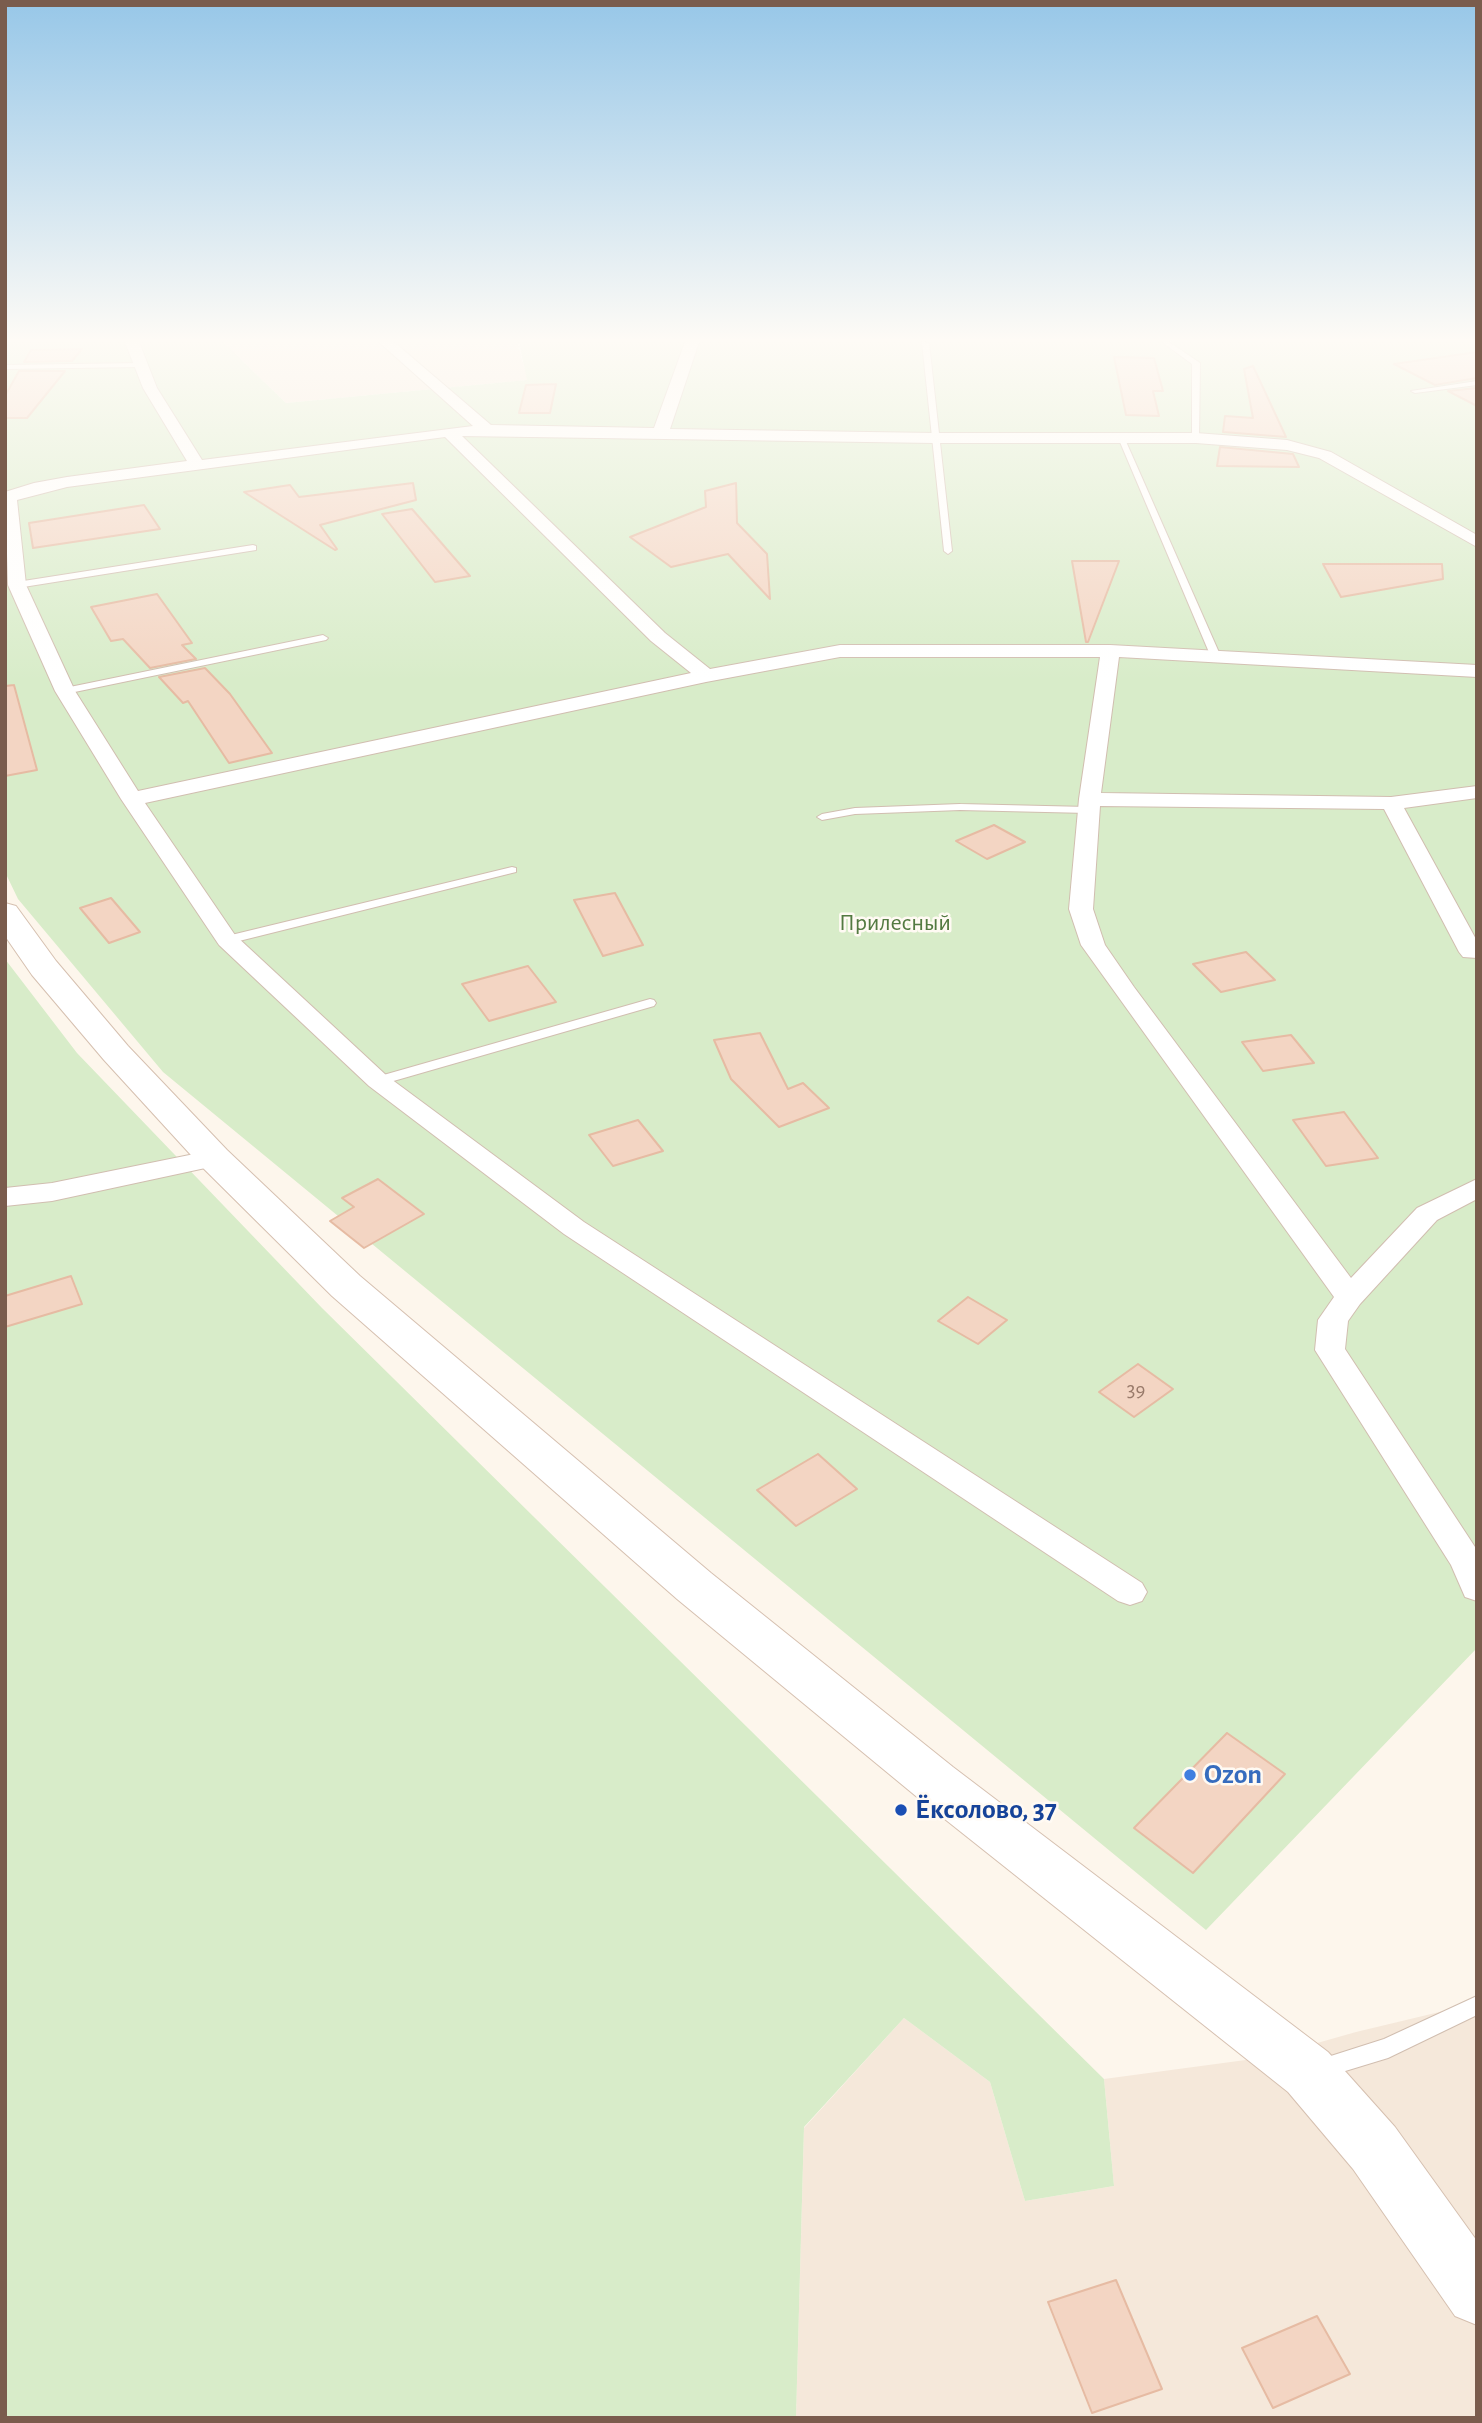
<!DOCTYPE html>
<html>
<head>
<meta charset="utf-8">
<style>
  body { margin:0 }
  #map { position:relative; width:1482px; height:2423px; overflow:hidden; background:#fdf6ec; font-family:"Alegreya Sans",sans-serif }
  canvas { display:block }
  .frame { position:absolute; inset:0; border:7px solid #7a5c4d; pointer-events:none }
</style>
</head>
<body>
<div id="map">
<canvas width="1482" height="2423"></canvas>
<div class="frame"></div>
</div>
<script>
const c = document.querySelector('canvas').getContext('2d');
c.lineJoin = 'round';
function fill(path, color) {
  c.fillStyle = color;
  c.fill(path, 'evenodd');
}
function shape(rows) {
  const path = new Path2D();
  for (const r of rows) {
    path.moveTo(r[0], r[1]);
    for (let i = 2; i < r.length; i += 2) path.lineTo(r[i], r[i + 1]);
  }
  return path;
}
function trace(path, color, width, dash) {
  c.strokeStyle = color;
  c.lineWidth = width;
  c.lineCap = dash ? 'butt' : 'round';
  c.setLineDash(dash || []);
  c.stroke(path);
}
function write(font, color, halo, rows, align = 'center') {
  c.font = font + ' "Alegreya Sans",sans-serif';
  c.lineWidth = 5;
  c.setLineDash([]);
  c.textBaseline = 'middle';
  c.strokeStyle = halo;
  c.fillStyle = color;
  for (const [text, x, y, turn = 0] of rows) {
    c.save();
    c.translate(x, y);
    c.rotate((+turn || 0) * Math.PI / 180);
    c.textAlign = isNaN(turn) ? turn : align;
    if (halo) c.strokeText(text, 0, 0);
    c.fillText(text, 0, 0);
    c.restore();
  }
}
const residential = shape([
  [223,342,517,342,528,380,286,403],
  [1477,2003,1477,2418,796,2418,804,2128,904,2018,990,2082,1025,2201,1114,2186,1104,2079,1268,2057,1356,2032]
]);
const green = shape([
  [5,342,223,342,286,403,527,380,519,342,1477,342,1477,1648,1206,1930,163,1072,18,899,5,872],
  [5,959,77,1053,322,1308,1104,2079,1114,2186,1025,2201,990,2082,904,2018,804,2127,796,2418,5,2418]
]);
const building = shape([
  [82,349,72,361,24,362,31,350,82,349],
  [1477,352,1477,378,1435,385,1394,364,1477,352],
  [1114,357,1154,358,1163,391,1153,391,1159,416,1126,415,1114,357],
  [1253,366,1286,437,1223,432,1225,416,1253,418,1244,369,1253,366],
  [19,371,65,371,27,418,5,418,5,396,19,371],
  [556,384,550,413,519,413,526,385,556,384],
  [1477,388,1477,406,1448,391,1477,388],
  [1220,447,1293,454,1299,467,1217,466,1220,447],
  [413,483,416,500,320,525,337,549,335,550,244,492,290,485,299,497,413,483],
  [736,483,737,523,767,554,770,599,728,554,671,567,630,537,706,507,705,491,736,483],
  [144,505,160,529,33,548,29,523,144,505],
  [412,509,470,576,435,582,382,514,412,509],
  [1072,561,1119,561,1088,642,1086,642,1072,561],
  [1323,564,1442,564,1443,579,1341,597,1323,564],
  [157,594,192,643,182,645,196,659,150,668,123,639,111,641,91,607,157,594],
  [205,668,230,694,272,753,229,763,188,701,183,703,159,677,205,668],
  [14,685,37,770,5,776,5,686,14,685],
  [994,825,1025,842,987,859,956,841,994,825],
  [615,893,643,945,603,956,574,900,615,893],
  [111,898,140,932,109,943,80,908,111,898],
  [1246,952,1275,980,1221,992,1193,964,1246,952],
  [528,966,556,1002,489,1021,462,984,528,966],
  [760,1033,788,1089,803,1083,829,1108,779,1127,731,1079,714,1040,760,1033],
  [1291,1035,1314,1063,1263,1071,1242,1042,1291,1035],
  [1344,1112,1378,1158,1326,1166,1293,1120,1344,1112],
  [638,1120,663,1151,613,1166,589,1135,638,1120],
  [378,1179,424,1214,364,1248,330,1221,354,1207,342,1198,378,1179],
  [71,1276,82,1304,5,1327,5,1296,71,1276],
  [968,1297,1007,1320,978,1344,938,1321,968,1297],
  [1138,1364,1173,1389,1134,1417,1099,1392,1138,1364],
  [818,1454,857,1489,796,1526,757,1490,818,1454],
  [1227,1733,1285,1774,1193,1873,1134,1828,1227,1733],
  [1116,2280,1162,2389,1092,2413,1048,2302,1116,2280],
  [1317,2316,1350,2374,1273,2408,1242,2348,1317,2316]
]);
const lane = shape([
  [922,342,929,343,952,551,948,554,944,551,922,342],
  [1162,342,1169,342,1200,363,1199,440,1192,438,1192,364,1162,342],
  [142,363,139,367,5,369,5,365,142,363],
  [1477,381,1477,385,1415,393,1411,391,1477,381],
  [1117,435,1124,437,1221,657,1219,659,1211,657,1117,435],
  [253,545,256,546,256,550,17,588,13,585,17,582,253,545],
  [323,635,328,638,326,640,65,694,60,691,65,688,323,635],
  [960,804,1088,807,1093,810,1088,813,960,810,855,814,822,820,817,817,822,814,855,808,960,804],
  [512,867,516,868,516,872,227,944,221,940,223,937,512,867],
  [650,999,654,1000,656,1003,654,1006,383,1084,373,1084,372,1081,373,1078,650,999],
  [1477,1996,1477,2015,1388,2058,1319,2079,1312,2076,1309,2069,1312,2062,1384,2039,1477,1996]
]);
const street = shape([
  [125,342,139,342,157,388,202,460,473,426,379,342,394,342,491,425,654,428,685,342,699,342,670,429,934,433,1196,433,1287,440,1331,452,1477,535,1477,547,1319,458,1287,450,1196,443,934,443,462,436,665,633,710,669,840,645,1110,645,1477,665,1477,677,1119,657,1101,793,1391,797,1477,786,1477,798,1404,808,1477,941,1477,958,1463,957,1459,952,1384,809,1100,806,1093,909,1105,945,1134,987,1351,1278,1417,1208,1477,1179,1477,1199,1437,1220,1360,1304,1348,1321,1345,1349,1477,1550,1477,1601,1465,1597,1451,1565,1315,1350,1318,1320,1334,1297,1081,945,1069,909,1079,799,1100,657,840,657,706,682,145,803,235,935,387,1076,584,1222,1142,1583,1147,1592,1142,1601,1130,1605,1118,1601,564,1234,369,1086,219,945,121,799,55,691,8,585,5,492,34,483,67,477,187,461,143,388,125,342],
  [445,437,651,641,691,673,138,791,75,691,26,585,17,500,67,487,445,437],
  [214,1150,224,1152,228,1158,224,1164,52,1201,5,1206,5,1188,52,1183,214,1150]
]);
const secondary = shape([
  [5,903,16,906,56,961,128,1046,227,1150,360,1276,711,1573,953,1767,1328,2052,1395,2127,1477,2241,1477,2325,1455,2316,1353,2169,1288,2092,917,1797,677,1599,332,1296,201,1166,104,1060,32,975,5,936,5,903]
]);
const markers = [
  [1190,1775,7,"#3f7fe0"],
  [901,1810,7,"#1a4fb4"]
];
const numberNames = [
  ["39",1136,1390]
];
const parkNames = [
  ["Прилесный",895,923]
];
const nearShopnames = [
  ["Ozon",1204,1775]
];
const nearTransitnames = [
  ["Ёксолово, 37",915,1810]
];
fill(residential, '#f5e8da');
fill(green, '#d8ecc9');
fill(building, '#f3d5c3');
trace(building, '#e6bba3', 2);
trace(lane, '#d1beb0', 2);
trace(street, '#d1beb0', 2);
trace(secondary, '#d6c0b0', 2);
fill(lane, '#fff');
fill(street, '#fff');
fill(secondary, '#fff');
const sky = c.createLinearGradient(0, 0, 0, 681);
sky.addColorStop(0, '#97c7e8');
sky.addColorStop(0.5, '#fefbf6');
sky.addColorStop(1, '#fefbf600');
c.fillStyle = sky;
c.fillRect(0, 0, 1482, 681);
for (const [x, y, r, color] of markers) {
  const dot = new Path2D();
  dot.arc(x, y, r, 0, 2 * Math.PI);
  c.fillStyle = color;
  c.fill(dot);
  trace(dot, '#fffaf3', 2.5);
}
write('21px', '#987a6a', null, numberNames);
write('24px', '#537a41', '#fffaf3', parkNames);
write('bold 28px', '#366cbe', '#fffaf3', nearShopnames, 'left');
write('bold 28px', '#164399', '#fffaf3', nearTransitnames, 'left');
</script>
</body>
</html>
